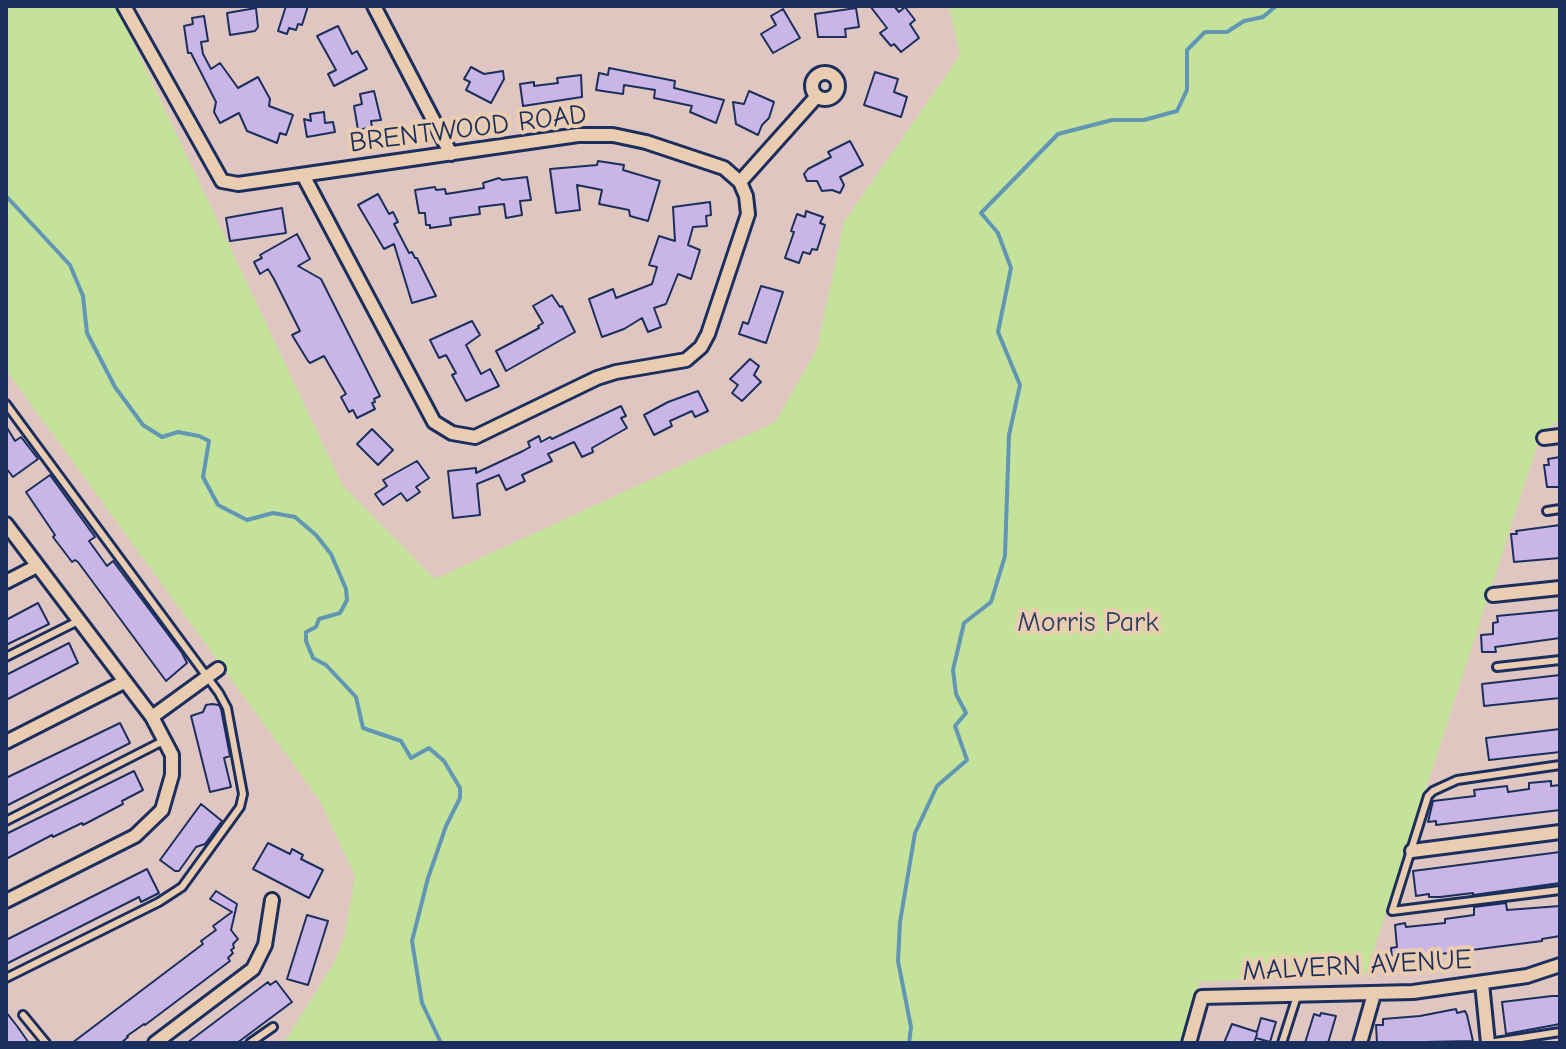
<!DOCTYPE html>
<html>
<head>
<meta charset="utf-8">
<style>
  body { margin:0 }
  #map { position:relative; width:1566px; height:1049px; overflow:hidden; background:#e0c6c1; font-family:"Comic Neue",sans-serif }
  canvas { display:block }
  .frame { position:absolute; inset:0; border:8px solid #1b2f5e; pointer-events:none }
</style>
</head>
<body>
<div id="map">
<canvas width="1566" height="1049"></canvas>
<div class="frame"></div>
</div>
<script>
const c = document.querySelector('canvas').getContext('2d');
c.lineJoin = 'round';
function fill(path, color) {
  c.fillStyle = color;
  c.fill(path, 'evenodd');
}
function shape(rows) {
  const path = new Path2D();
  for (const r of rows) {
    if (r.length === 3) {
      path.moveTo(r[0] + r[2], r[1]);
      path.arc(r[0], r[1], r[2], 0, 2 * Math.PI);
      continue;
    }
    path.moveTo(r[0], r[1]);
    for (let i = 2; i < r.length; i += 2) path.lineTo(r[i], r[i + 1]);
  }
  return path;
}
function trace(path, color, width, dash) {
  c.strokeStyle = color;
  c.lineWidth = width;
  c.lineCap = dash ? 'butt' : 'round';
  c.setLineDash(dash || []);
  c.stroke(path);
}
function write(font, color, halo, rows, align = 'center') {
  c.font = font + ' "Comic Neue",sans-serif';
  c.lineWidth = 8;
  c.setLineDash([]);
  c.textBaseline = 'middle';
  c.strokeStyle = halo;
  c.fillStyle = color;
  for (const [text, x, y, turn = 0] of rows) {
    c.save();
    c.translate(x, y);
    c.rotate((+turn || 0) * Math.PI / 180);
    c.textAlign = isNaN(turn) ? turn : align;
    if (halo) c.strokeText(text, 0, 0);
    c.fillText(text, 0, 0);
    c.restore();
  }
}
const green = shape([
  [6,6,116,6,343,486,435,579,775,422,817,349,844,222,960,55,949,6,1560,6,1560,422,1555,423,1540,437,1366,974,1199,982,1180,1043,284,1043,335,961,345,934,355,876,320,801,6,370]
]);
const stream = shape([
  [6,196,70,265,83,296,87,333,115,387,143,425,162,437,178,432,199,436,209,441,203,477,218,505,247,520,273,513,295,517,316,535,331,554,346,589,347,600,340,613,319,619,316,627,306,632,306,641,313,658,326,665,356,697,363,728,401,741,411,758,429,748,444,761,460,788,460,798,446,826,428,878,412,941,422,1003,441,1043],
  [909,1043,911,1027,898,961,900,922,915,833,937,786,967,760,955,726,966,713,956,694,953,670,964,623,991,602,1005,556,1009,435,1020,385,998,332,1011,268,998,233,981,213,1058,134,1112,120,1144,120,1177,111,1187,90,1187,50,1205,32,1227,32,1244,21,1263,17,1276,6]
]);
const building = shape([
  [286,6,308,6,302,25,298,24,296,30,289,28,287,34,278,31,286,6],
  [870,6,894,6,899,12,905,7,915,20,910,24,919,38,901,52,894,44,891,46,880,33,887,28,870,6],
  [256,8,258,27,255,31,230,35,227,13,256,8],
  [856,8,859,27,845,29,846,37,818,37,815,14,856,8],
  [783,9,800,38,773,53,761,34,776,25,771,16,783,9],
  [204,16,208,41,201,42,203,54,211,69,220,63,238,88,258,77,270,99,269,106,293,115,286,135,280,133,277,143,247,131,239,113,220,123,214,112,216,102,191,53,188,53,184,26,193,24,192,18,204,16],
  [338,26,352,54,357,51,367,69,334,86,328,74,336,70,317,36,338,26],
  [471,67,484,74,503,71,504,79,491,103,466,90,470,82,464,79,471,67],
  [609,68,675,81,674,88,724,100,716,123,690,112,692,106,654,98,655,90,624,85,623,94,596,90,599,73,608,75,609,68],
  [875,72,898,79,894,92,907,97,901,117,864,105,875,72],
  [581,75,582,97,523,106,520,84,534,82,534,86,558,83,557,78,581,75],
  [374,91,381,120,371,121,372,127,358,130,354,106,362,104,360,94,374,91],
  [749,91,774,102,769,118,762,125,758,135,736,124,733,102,744,104,749,91],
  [324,112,325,123,333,122,335,132,307,137,304,119,311,121,310,114,324,112],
  [850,141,863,165,840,177,844,185,840,193,832,190,822,191,817,181,807,181,804,174,808,169,831,157,828,152,850,141],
  [598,161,624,165,623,170,660,181,648,221,630,216,629,210,599,204,602,190,577,185,580,210,556,213,550,169,597,165,598,161],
  [527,177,531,200,520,201,522,215,506,218,504,204,479,207,480,214,450,218,451,225,430,228,430,225,426,225,425,213,419,213,415,190,435,187,436,190,445,189,446,194,484,188,483,183,499,178,502,180,527,177],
  [378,194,389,214,393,212,398,222,394,224,409,253,412,252,415,258,417,258,436,296,412,303,394,244,384,249,358,205,378,194],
  [710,202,711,215,706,216,707,226,693,227,688,245,700,250,691,279,678,274,666,304,654,308,661,327,648,332,642,318,624,329,602,337,589,299,613,289,616,298,652,284,657,267,649,265,659,236,675,241,673,207,710,202],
  [282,208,286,233,230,241,226,218,282,208],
  [806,211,823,217,820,223,825,225,817,250,812,249,810,254,803,252,799,263,785,258,794,232,791,231,797,214,805,217,806,211],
  [297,234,310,259,298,266,321,279,380,396,374,399,375,402,372,403,375,409,357,418,353,410,349,412,341,397,346,394,324,356,310,363,308,361,292,335,300,331,274,279,268,269,260,274,254,262,262,258,260,255,297,234],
  [761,286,783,292,766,343,739,334,743,322,748,324,761,286],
  [552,295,560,307,562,306,575,332,506,371,496,351,539,328,538,326,543,323,533,306,552,295],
  [472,321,480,335,466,345,481,374,490,369,499,386,466,401,452,375,456,373,446,355,439,358,430,340,472,321],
  [750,359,759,366,754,375,761,382,742,401,732,393,738,385,730,379,750,359],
  [698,391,708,411,695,417,692,411,670,421,672,426,654,435,644,415,668,402,698,391],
  [621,406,626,416,621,418,627,428,592,448,593,452,582,457,574,442,548,454,552,461,522,475,525,481,506,490,499,475,477,484,480,515,453,518,448,471,476,468,476,473,523,451,530,447,528,442,539,436,541,442,550,437,552,439,621,406],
  [6,426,15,441,21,437,38,459,13,477,6,468,6,426],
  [372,429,393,450,378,465,357,444,372,429],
  [1560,457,1560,485,1559,487,1547,487,1544,465,1549,465,1548,459,1560,457],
  [417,461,429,478,416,487,420,492,407,501,401,493,383,505,375,494,387,486,383,480,417,461],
  [50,475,95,537,89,541,107,566,113,561,182,653,187,663,166,681,78,562,75,560,72,562,53,537,55,535,26,492,50,475],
  [1560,525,1560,558,1514,562,1511,534,1517,534,1516,531,1560,525],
  [38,603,49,624,6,645,6,620,38,603],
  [1560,610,1560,638,1495,647,1496,652,1482,652,1481,635,1493,634,1493,623,1498,622,1497,616,1560,610],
  [69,643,78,663,6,700,6,675,69,643],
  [1560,675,1560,698,1484,706,1482,684,1560,675],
  [212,704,219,705,221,709,230,756,224,758,231,787,210,792,191,716,203,712,206,705,212,704],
  [120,723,130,743,6,806,6,778,120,723],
  [1560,729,1560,752,1489,760,1486,738,1560,729],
  [134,771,143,790,122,801,123,804,83,825,82,823,53,837,52,835,6,859,6,834,134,771],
  [1551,781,1551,786,1560,785,1560,810,1436,825,1436,821,1428,822,1433,801,1475,796,1474,790,1507,786,1508,792,1529,789,1529,783,1551,781],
  [201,804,222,821,205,844,196,847,179,871,175,871,160,860,201,804],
  [268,843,290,854,292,849,303,855,301,859,323,870,309,898,253,869,268,843],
  [1560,852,1560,883,1473,895,1473,893,1440,897,1429,897,1429,894,1416,896,1413,871,1560,852],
  [147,869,159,893,141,902,139,897,6,964,6,940,147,869],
  [216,891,237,904,231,930,238,939,233,944,234,948,231,950,233,953,228,958,230,961,145,1025,144,1024,127,1036,128,1037,121,1043,72,1043,203,944,201,941,216,930,213,926,232,912,210,899,216,891],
  [1506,903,1507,910,1560,906,1560,936,1542,939,1542,941,1409,958,1410,963,1400,965,1399,957,1392,958,1391,948,1397,947,1395,925,1405,923,1406,927,1445,923,1445,919,1474,915,1474,907,1506,903],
  [307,915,328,921,308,985,287,979,307,915],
  [276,981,292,1002,237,1043,187,1043,268,982,270,985,276,981],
  [1552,996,1560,996,1560,1024,1506,1034,1502,1002,1552,996],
  [1456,1009,1457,1013,1465,1011,1467,1015,1473,1041,1377,1043,1376,1025,1383,1025,1383,1019,1420,1016,1456,1009],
  [6,1012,17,1026,29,1043,6,1043,6,1012],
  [1321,1013,1336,1016,1328,1043,1305,1043,1314,1014,1320,1016,1321,1013],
  [1261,1018,1276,1022,1270,1042,1256,1038,1257,1034,1254,1043,1224,1043,1232,1024,1257,1032,1261,1018]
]);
const service = shape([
  [6,404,219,693,227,708,243,794,240,807,182,887,159,902,6,978],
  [1547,511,1560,509],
  [6,657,78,621],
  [1497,667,1560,660],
  [1560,765,1457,780,1433,791,1428,796,1392,911,1560,890],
  [6,821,163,741],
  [23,1015,46,1043],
  [250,1043,273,1027],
  [1282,1043,1297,996],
  [1489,1043,1560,1032]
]);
const minor = shape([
  [124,6,222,181,238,184,578,135,613,135,646,142,724,168,740,182,746,196,748,214,708,334,701,347,686,360,616,372,597,378,475,437,452,433,434,422,303,175],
  [374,6,451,154],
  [825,86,13],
  [740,182,817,96],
  [1544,438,1560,436],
  [6,524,152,717,172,755,172,775,162,810,135,836,6,901],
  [6,582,37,566],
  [1493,595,1560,588],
  [152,717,218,669],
  [6,742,124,682],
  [1412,851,1560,832],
  [1482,983,1488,1043],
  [155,1043,253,969,265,945,272,900],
  [1189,1043,1202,997,1413,992,1527,976,1560,965],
  [1360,1043,1374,994]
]);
const streetNames = [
  ["BRENTWOOD ROAD",468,129,-7],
  ["MALVERN AVENUE",1357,966,-3]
];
const parkNames = [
  ["Morris Park",1088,623]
];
fill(green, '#c5e29a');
trace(stream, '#6196b5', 4);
fill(building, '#cab6e6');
trace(building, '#1b2f5e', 2);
trace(service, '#1b2f5e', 12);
trace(minor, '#1b2f5e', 18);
trace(service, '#eacdb1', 6);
trace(minor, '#eacdb1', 12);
write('28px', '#1b2f5e', '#eacdb1', streetNames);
write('28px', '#2c4164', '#eacdb1', parkNames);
</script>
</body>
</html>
